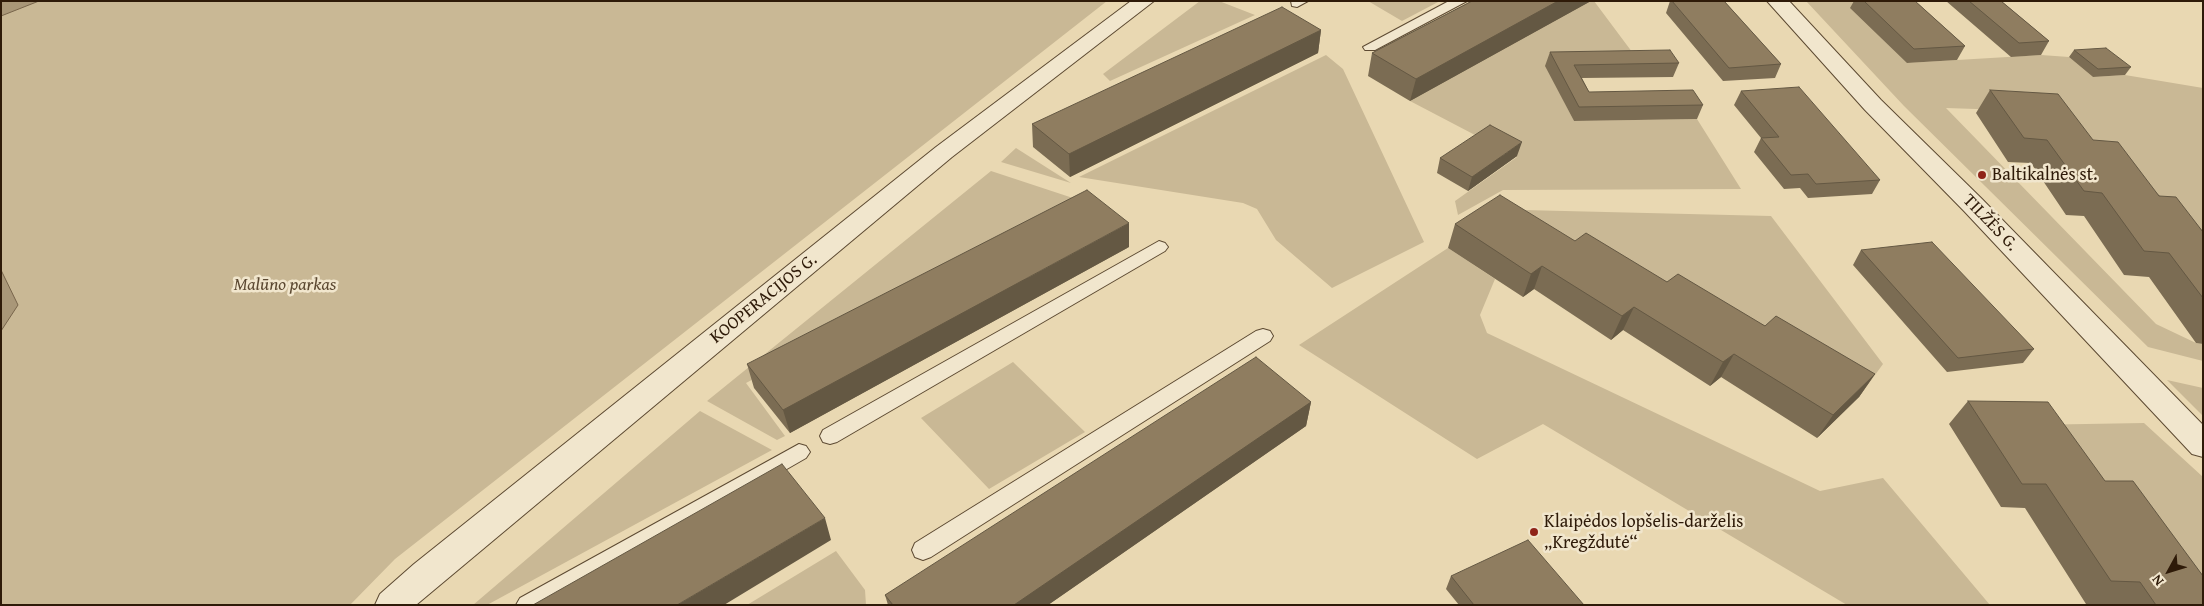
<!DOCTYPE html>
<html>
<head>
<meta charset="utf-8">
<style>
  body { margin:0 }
  #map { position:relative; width:2204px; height:606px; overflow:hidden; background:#e9d8b2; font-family:"Gentium Book Plus",serif }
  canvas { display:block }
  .frame { position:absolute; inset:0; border:2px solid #2e1a08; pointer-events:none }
  .north { position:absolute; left:2144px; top:546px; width:50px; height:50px; -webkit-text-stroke:4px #f1e6cd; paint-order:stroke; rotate:231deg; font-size:14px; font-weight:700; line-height:20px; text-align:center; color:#2e1a08 }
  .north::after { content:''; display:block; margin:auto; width:18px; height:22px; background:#2e1a08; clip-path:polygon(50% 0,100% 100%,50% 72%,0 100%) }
</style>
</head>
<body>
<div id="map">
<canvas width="2204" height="606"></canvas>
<div class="frame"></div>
<div class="north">N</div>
</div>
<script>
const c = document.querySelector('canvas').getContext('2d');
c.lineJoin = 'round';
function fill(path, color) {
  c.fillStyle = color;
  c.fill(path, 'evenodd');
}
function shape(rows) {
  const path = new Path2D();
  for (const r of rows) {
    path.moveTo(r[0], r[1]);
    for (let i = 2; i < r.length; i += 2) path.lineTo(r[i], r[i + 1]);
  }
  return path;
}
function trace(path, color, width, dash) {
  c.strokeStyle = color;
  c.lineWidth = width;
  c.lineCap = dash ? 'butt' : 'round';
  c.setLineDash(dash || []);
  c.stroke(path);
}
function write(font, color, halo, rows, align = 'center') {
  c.font = font + ' "Gentium Book Plus",serif';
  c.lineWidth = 5;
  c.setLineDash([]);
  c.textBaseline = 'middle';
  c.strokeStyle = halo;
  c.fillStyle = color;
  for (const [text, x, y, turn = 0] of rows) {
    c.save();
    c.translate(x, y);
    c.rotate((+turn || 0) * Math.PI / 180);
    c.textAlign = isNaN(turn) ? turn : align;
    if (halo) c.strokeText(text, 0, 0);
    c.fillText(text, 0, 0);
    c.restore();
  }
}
const green = shape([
  [1,1,1107,1,395,559,350,605,1,605],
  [1200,1,1219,1,1255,15,1110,81,1103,74],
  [1368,1,1440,1,1402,21],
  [1591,1,1594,1,1641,64,1546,66,1574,121,1697,119,1741,189,1503,190,1458,215,1455,201,1517,157,1410,101],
  [1806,1,1892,1,1907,63,2041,55,2069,57,2093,77,2125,75,2203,88,2203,279,2035,111,1946,108,2156,324,2196,343,2203,344,2203,361,2148,347,1904,106],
  [1326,55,1343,69,1424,242,1332,288,1276,240,1257,209,1243,203,1079,177],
  [1016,148,1071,183,1001,162],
  [991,171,1085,202,746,383,785,436,777,440,707,401],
  [1523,210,1771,216,1883,364,1859,397,1752,349],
  [1448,248,1495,279,1480,315,1487,333,1820,491,1883,478,1990,605,1847,605,1543,424,1477,459,1299,345],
  [1013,362,1085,432,989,489,921,418],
  [2167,380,2203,388,2203,416],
  [700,411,772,450,487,605,473,605],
  [2144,423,2203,477,2203,603,2028,425],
  [836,551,865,590,866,605,747,605]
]);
const water = shape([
  [1,1,39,1,1,16,1,1],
  [1,270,18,305,1,331,1,270]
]);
const lane = shape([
  [1291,1,1308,1,1297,7,1292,6,1291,1],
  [1449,1,1467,1,1375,50,1365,50,1363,47,1449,1],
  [1159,241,1165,243,1168,247,1165,251,837,442,830,444,823,442,820,436,823,430,1159,241],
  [1263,329,1270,331,1273,336,1270,341,931,557,923,560,915,557,912,550,915,543,1256,331,1263,329],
  [799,444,806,446,810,452,806,458,550,605,516,605,520,598,799,444]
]);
const street = shape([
  [1131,1,1154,1,952,157,416,605,375,605,380,594,414,564,936,147,1131,1],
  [1767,1,1789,1,1881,100,1982,199,2203,425,2203,457,2192,454,1964,211,1865,110,1767,1]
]);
const wall = shape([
  [1472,1,1591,1,1410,101,1368,76,1372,53],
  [1670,1,1724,1,1781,64,1775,78,1723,81,1666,13],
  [1854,1,1915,1,1965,46,1957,60,1907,63,1850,8],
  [1946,1,2001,1,2049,41,2041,55,2011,57],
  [1321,30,1318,53,1070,177,1033,147,1032,124],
  [2074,50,2131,67,2125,75,2093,77,2069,57],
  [1550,52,1679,63,1673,77,1582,78,1589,92,1703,105,1697,119,1574,121,1545,66],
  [1990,90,2093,140,2203,232,2203,344,2196,343,2149,277,2124,275,2084,216,2066,215,2031,163,2008,162,1976,113],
  [1741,91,1880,180,1872,194,1808,198,1800,188,1784,189,1754,152,1761,138,1734,105],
  [1517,156,1468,191,1437,173,1440,158],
  [1455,224,1575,241,1765,326,1875,374,1859,397,1817,438,1721,377,1710,386,1623,330,1611,340,1534,289,1523,297,1448,248],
  [1129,247,790,433,754,388,747,364],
  [1861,250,2034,349,2023,363,1947,372,1853,265],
  [1968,401,2105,481,2203,605,2115,605,2086,604,2025,508,2001,507,1949,424],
  [1311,402,1306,426,1048,605,888,605,885,595],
  [1451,576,1584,605,1459,605,1446,589]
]);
const shadedWall = shape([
  [1558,1,1591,1,1410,101,1416,79],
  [1321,30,1318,53,1070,177,1069,154],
  [1522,142,1517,156,1468,191,1472,177],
  [1129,223,1129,247,790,433,783,410],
  [1542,266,1534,289,1523,297,1531,274],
  [1634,307,1623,330,1611,340,1622,316],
  [1734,354,1721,377,1710,386,1723,362],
  [1875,374,1859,397,1817,438,1833,415],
  [1311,402,1306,426,1048,605,1014,605],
  [825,518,831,540,724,605,677,605]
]);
const building = shape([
  [1472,1,1558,1,1416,79,1372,53,1472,1],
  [1672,1,1724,1,1781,64,1729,68,1672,1],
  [1864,1,1915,1,1965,46,1914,49,1864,1],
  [1969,1,2001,1,2049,41,2019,43,1969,1],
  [1282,7,1321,30,1069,154,1032,124,1282,7],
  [2106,48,2131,67,2098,69,2074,50,2106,48],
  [1670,50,1679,63,1574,65,1589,92,1693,90,1703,105,1579,107,1550,52,1670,50],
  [1799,87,1880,180,1816,184,1808,174,1791,175,1761,138,1779,137,1741,91,1799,87],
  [1990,90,2058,94,2093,140,2118,142,2159,196,2176,197,2203,232,2203,298,2169,253,2144,251,2102,193,2084,191,2047,140,2024,138,1990,90],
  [1490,125,1522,142,1472,177,1440,158,1490,125],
  [1087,190,1129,223,783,410,747,364,1087,190],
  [1500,195,1575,241,1586,233,1667,282,1678,274,1765,326,1776,316,1875,374,1833,415,1734,354,1723,362,1634,307,1622,316,1542,266,1531,274,1455,224,1500,195],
  [1932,242,2034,349,1958,358,1861,250,1932,242],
  [1256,357,1311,402,1014,605,893,605,885,595,1256,357],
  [1968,401,2048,402,2105,481,2133,481,2203,576,2203,605,2156,605,2140,582,2111,581,2046,484,2022,484,1968,401],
  [782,464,825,518,677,605,533,605,782,464],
  [1528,540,1584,605,1474,605,1451,576,1528,540]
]);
const markers = [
  [1982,175,5,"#8f2418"],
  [1534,532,5,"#8f2418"]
];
const poiNames = [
  ["Baltikalnės st.",1992,175],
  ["Klaipėdos lopšelis-darželis",1544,522],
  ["„Kregždutė“",1544,543]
];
const streetNames = [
  ["TILŽĖS G.",1990,223,46],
  ["KOOPERACIJOS G.",764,299,-39]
];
const parkNames = [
  ["Malūno parkas",285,285]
];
fill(green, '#c9b895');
fill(water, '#a99778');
trace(water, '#78654b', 1);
trace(lane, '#5d4a32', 2);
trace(street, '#5d4a32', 2);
fill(lane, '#f1e6cd');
fill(street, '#f1e6cd');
fill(wall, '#7b6c53');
fill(shadedWall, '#645843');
fill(building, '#8f7d60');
trace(building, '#645843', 1);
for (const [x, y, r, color] of markers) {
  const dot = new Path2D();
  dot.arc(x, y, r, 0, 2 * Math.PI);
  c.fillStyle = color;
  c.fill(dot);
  trace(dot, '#f1e6cd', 2);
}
write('18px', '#2e1a08', '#f1e6cd', poiNames, 'left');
write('18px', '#2e1a08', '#f1e6cd', streetNames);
write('italic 18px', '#5c4932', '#f1e6cd', parkNames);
</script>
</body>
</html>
